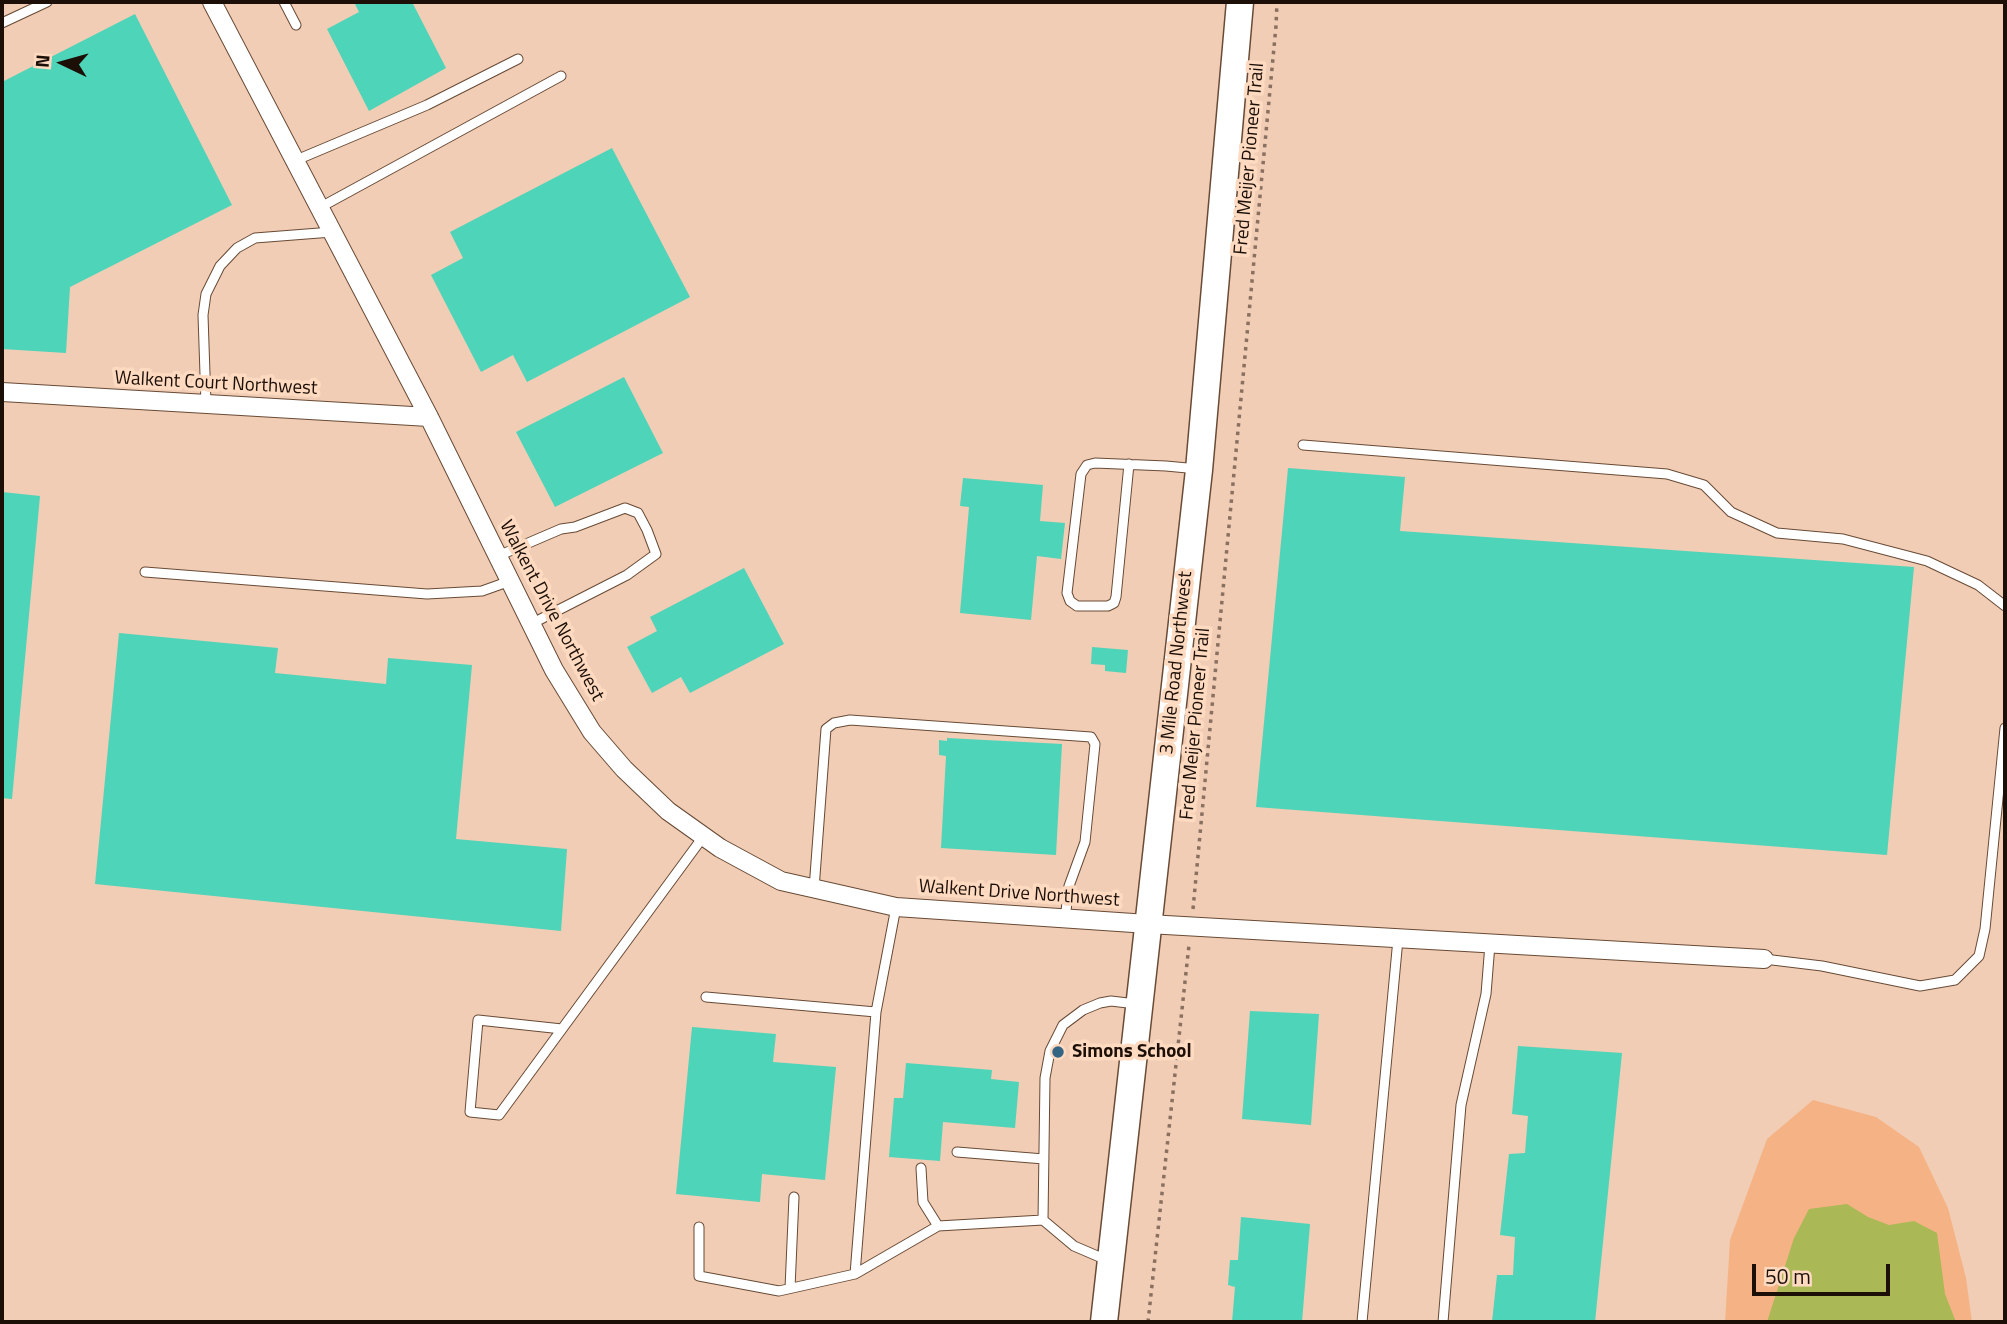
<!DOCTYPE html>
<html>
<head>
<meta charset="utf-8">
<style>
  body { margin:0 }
  #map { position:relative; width:2007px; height:1324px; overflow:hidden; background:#f1cdb5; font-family:"Titillium Web",sans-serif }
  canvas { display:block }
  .frame { position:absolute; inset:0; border:4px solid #1b0f07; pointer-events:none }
  .north { position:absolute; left:28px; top:28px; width:70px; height:70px; -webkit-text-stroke:5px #fedac1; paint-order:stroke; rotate:275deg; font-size:19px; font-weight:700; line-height:28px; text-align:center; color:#1b0f07 }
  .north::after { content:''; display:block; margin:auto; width:24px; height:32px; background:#1b0f07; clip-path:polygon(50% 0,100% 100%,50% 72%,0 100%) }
  .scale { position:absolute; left:1752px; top:1264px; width:138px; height:32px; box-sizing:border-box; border:4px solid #1b0f07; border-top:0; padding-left:9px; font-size:21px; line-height:24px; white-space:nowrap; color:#1b0f07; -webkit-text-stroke:5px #fedac1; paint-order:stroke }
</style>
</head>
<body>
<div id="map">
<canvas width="2007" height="1324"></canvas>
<div class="frame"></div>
<div class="north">N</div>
<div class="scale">50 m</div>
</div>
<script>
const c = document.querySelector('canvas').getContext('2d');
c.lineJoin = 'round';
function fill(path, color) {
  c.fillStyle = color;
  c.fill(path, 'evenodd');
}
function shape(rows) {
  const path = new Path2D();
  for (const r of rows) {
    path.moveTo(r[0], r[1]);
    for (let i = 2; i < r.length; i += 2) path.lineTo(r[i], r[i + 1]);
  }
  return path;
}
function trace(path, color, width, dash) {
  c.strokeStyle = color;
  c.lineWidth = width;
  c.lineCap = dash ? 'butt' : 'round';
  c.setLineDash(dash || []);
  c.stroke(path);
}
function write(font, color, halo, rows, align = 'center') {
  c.font = font + ' "Titillium Web",sans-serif';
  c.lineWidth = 7;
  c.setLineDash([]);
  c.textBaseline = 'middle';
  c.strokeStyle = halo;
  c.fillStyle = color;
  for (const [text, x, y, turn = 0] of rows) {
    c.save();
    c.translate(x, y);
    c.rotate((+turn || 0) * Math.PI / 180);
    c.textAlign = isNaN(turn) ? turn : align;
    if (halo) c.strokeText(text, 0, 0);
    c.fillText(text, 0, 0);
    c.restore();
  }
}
const green = shape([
  [1813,1100,1876,1117,1919,1147,1948,1208,1966,1278,1972,1322,1725,1322,1730,1240,1767,1139]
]);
const water = shape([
  [1847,1204,1868,1217,1889,1225,1914,1221,1937,1233,1945,1294,1956,1322,1767,1322,1794,1238,1809,1209]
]);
const building = shape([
  [354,2,412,2,446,68,369,111,327,29,359,12],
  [135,14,232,205,70,287,66,353,2,349,2,82],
  [612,148,690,297,527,382,513,355,481,372,431,275,463,258,450,232],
  [624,377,663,453,555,507,516,432],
  [1288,468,1405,477,1400,531,1914,567,1887,855,1256,807],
  [963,478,1043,485,1040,521,1065,523,1061,559,1037,556,1031,620,960,613,969,507,960,506],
  [2,492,40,496,12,799,2,798],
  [744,568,784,644,690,693,681,677,652,693,627,647,657,631,650,617],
  [119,633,278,648,275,673,386,684,388,658,472,665,456,839,567,849,561,931,95,884],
  [1092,647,1128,650,1126,673,1105,671,1105,665,1091,664],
  [947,738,1062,744,1056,855,941,848,946,756,939,755,939,740,947,741],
  [1250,1011,1319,1014,1311,1125,1242,1119],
  [692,1027,776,1034,773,1062,836,1067,825,1180,762,1174,760,1202,676,1194],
  [1518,1046,1622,1053,1595,1322,1492,1322,1497,1275,1513,1275,1515,1237,1500,1235,1509,1154,1525,1153,1528,1116,1512,1114],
  [906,1063,992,1070,991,1079,1019,1082,1015,1128,943,1122,940,1161,889,1157,894,1098,903,1098],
  [1241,1217,1310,1224,1302,1322,1232,1322,1235,1287,1228,1285,1230,1260,1238,1260]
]);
const path = shape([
  [1193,909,1276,26,1277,2],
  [1148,1322,1189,945]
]);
const lane = shape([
  [284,2,296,25],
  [2,23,47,2],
  [294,161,427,105,518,59],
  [319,208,561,76],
  [206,404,203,315,206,294,220,266,237,248,255,238,332,232],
  [1303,445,1667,474,1704,485,1731,512,1777,533,1843,539,1927,561,1978,585,2005,606],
  [1129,464,1116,597,1114,603,1108,606,1077,606,1070,601,1067,593,1081,474,1087,465,1095,463,1166,466,1198,469],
  [498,556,561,529,575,527,625,508,638,513,647,530,656,554,627,575,531,624],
  [145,572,427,594,482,591,510,581],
  [814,889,825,742,826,729,834,723,850,720,1091,737,1095,744,1085,842,1069,886,1065,919],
  [1764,959,1822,966,1920,986,1955,980,1979,956,1985,929,2005,728],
  [706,997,876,1012],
  [562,1029,478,1020,470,1112,499,1115,562,1029,703,837],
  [957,1152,1044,1159],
  [921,1168,923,1202,938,1226],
  [699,1227,699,1276,779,1291,855,1274,938,1226,1043,1220],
  [1109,1261,1074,1246,1043,1220,1045,1078,1050,1051,1063,1025,1083,1010,1100,1003,1111,1001,1136,1004],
  [855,1274,876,1012,896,907],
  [790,1288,794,1197],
  [1362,1322,1398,939],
  [1443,1322,1461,1105,1486,994,1490,944]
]);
const street = shape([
  [212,2,429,417,554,670,592,732,624,769,668,811,720,848,781,881,896,907,1148,924,1764,959],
  [2,392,429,417]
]);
const secondary = shape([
  [1104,1322,1199,470,1240,2]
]);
const markers = [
  [1058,1052,7,"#346684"]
];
const streetNames = [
  ["Fred Meijer Pioneer Trail",1250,159,-85],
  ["Walkent Court Northwest",216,384,3],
  ["Walkent Drive Northwest",551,611,62],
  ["3 Mile Road Northwest",1177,663,-84],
  ["Fred Meijer Pioneer Trail",1196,724,-85],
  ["Walkent Drive Northwest",1019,894,4]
];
const poiNames = [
  ["Simons School",1072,1052]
];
fill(green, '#f5b385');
fill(water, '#aab856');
fill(building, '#4ed4b8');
trace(lane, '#684a35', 11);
trace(street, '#684a35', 20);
trace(secondary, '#684a35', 29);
trace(path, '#897060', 3.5, [3.5, 5]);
trace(lane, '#fff', 9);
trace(street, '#fff', 18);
trace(secondary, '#fff', 26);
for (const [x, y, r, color] of markers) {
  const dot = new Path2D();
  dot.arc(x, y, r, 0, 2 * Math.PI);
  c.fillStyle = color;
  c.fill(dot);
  trace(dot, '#fedac1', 2.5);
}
write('19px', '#1b0f07', '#fedac1', streetNames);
write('bold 19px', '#1b0f07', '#fedac1', poiNames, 'left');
</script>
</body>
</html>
